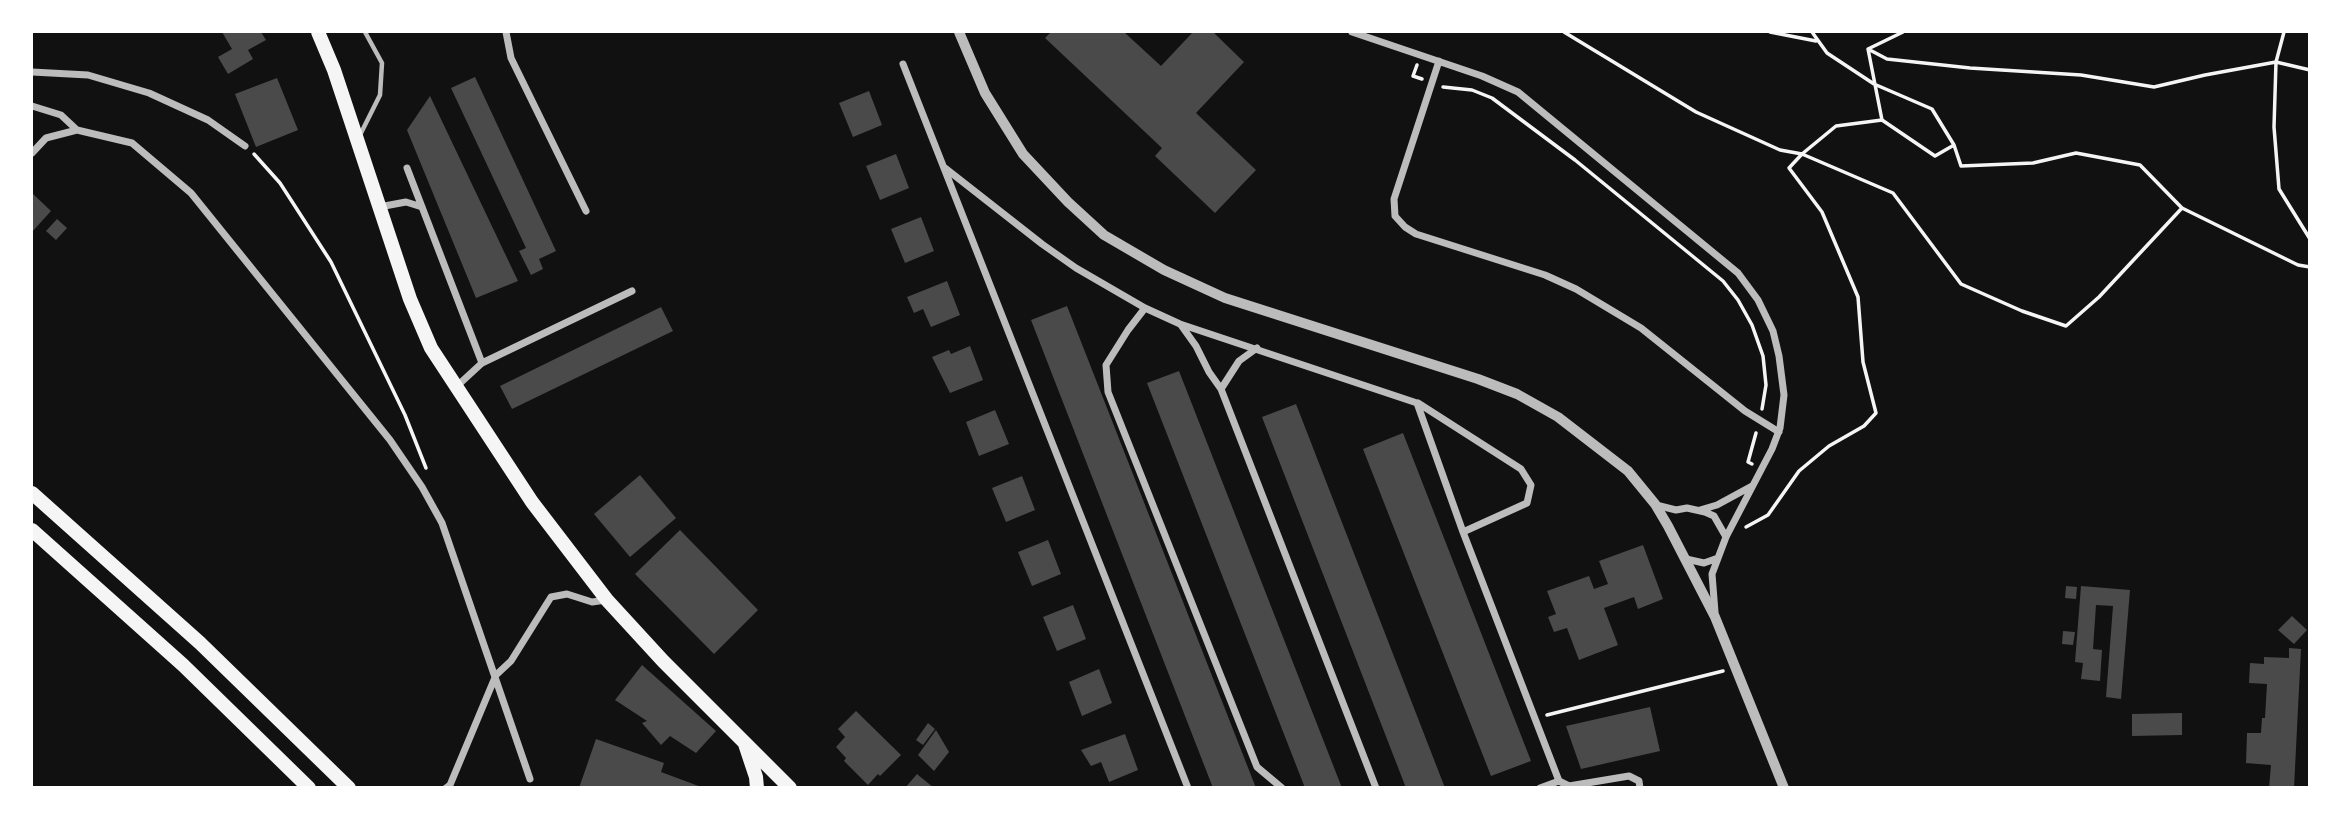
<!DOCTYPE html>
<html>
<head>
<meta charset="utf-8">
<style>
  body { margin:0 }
  #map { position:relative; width:2341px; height:819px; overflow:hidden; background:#111; font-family:"Open Sans",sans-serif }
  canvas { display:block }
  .frame { position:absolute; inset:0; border:33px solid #fff; pointer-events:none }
</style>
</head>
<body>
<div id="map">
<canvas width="2341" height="819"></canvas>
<div class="frame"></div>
</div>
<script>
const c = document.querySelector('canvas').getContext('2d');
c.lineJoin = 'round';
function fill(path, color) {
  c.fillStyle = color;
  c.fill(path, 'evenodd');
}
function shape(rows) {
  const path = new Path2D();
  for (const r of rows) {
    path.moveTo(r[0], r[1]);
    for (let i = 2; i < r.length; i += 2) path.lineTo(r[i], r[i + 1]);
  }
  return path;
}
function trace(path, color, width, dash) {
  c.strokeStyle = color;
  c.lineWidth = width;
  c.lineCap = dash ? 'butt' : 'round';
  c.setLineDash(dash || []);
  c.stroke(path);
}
const building = shape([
  [222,32,261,32,266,40,248,50,253,59,228,74,218,57,232,49],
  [1051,32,1124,32,1161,66,1193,32,1213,32,1244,62,1196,113,1256,170,1215,213,1155,156,1162,148,1045,38],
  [475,77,556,251,539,259,543,269,531,275,519,251,526,248,451,88],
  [277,78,298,130,256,147,235,94],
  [869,91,882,125,853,137,839,103],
  [430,96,518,281,476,298,407,130],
  [896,154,909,188,880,200,866,166],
  [32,193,51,211,32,232],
  [921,217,934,251,905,263,891,229],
  [57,219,67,228,56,240,46,231],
  [947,281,960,315,931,327,923,309,914,313,907,297],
  [1067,306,1256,788,1213,788,1031,320],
  [661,307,673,331,512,409,500,386],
  [970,346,983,380,950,393,932,357,949,350,951,354],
  [1179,371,1342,788,1305,788,1147,383],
  [1296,404,1445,788,1406,788,1262,417],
  [995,410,1009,444,979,456,966,422],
  [1403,433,1531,761,1491,776,1363,449],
  [640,475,676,518,630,557,594,514],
  [1022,476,1035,510,1006,522,992,488],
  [680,530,758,610,714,654,635,574],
  [1048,540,1061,574,1032,586,1018,552],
  [1643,545,1663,599,1638,609,1634,597,1604,608,1618,645,1579,660,1567,628,1554,632,1548,617,1556,614,1547,591,1589,576,1594,589,1608,584,1599,561],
  [2066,586,2077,587,2076,599,2065,598],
  [2081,586,2130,590,2121,699,2106,697,2113,606,2096,605,2093,649,2102,650,2100,681,2081,679,2083,663,2075,662],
  [1073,605,1086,639,1057,651,1043,617],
  [2292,616,2307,630,2294,644,2278,630],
  [2063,631,2075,632,2073,645,2062,644],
  [2289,648,2301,649,2294,788,2269,788,2271,765,2246,763,2247,733,2261,733,2262,718,2265,718,2267,684,2249,683,2250,663,2264,664,2264,657,2289,658],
  [642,665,716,731,696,753,670,736,661,745,642,723,647,721,615,700],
  [1099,669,1112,703,1082,716,1069,682],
  [1650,707,1660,751,1581,769,1566,726],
  [856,711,901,755,880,776,878,774,868,785,844,761,846,758,836,747,845,737,838,729],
  [2182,713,2182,735,2132,736,2132,714],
  [928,723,935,729,923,745,916,740],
  [936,730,949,752,934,771,918,755],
  [1125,734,1138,770,1109,782,1101,762,1091,766,1081,750],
  [596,739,664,763,661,772,704,788,579,788],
  [917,774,934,788,905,788]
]);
const path = shape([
  [1564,32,1696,112,1780,150,1802,154,1893,193,1961,284,2022,311,2066,326,2099,297,2182,208],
  [1770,32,1816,41],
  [1812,32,1827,53,1874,84,1932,109,1954,145],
  [1903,32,1868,49,1882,120,1935,156,1954,145,1961,166,2033,163,2076,153,2140,165,2182,208,2298,265,2310,267],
  [2284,32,2276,62,2274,127,2279,189,2310,239],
  [1868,49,1887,59,1970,68,2081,75,2154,87,2205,75,2276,62,2310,70],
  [1417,65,1413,76,1422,79],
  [1443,87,1472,90,1492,98,1575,160,1723,281,1738,300,1752,325,1763,356,1766,385,1762,409],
  [254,154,280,183,331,262,405,415,426,468],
  [1752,464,1748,462,1756,433],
  [1746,527,1768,515,1799,471,1829,446,1864,426,1876,413,1863,362,1858,297,1822,212,1789,168,1802,154,1836,126,1882,120],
  [1547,715,1723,671]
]);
const service = shape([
  [359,137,380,95,382,63,365,32]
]);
const minor = shape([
  [506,32,511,58,586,211],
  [1352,32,1482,76,1518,92,1738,273,1758,300,1773,331,1779,356,1784,395,1780,428,1772,449,1726,537,1712,574,1715,612],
  [1439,61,1394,199,1395,216,1405,227,1416,234,1545,275,1576,289,1641,328,1745,411,1779,432],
  [903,64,1188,788],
  [32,72,88,75,149,93,208,120,245,146],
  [32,106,61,115,77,130],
  [32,153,46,138,77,130,132,143,191,193,390,440,422,487,442,523,530,779],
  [407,168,482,363],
  [945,168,1042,244,1076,268,1145,308,1180,324,1417,403,1463,532,1559,781],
  [379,207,406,202,422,207],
  [1145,308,1128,330,1106,365,1108,392,1257,767,1282,788],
  [1181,325,1196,346,1209,372,1221,389,1376,788],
  [456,387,482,363,632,291],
  [1221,389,1239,361,1257,348],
  [1418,403,1521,469,1531,485,1527,503,1463,532],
  [1656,505,1676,510,1687,508,1705,512,1714,516,1726,537],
  [1700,510,1717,505,1752,486],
  [1686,559,1704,563,1718,558],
  [1559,781,1569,786,1629,776,1639,781,1640,788],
  [446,788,450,785,496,675,511,661,551,597,567,594,592,602,606,600],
  [1540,788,1559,781]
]);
const tertiary = shape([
  [959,32,985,93,1023,154,1068,202,1104,235,1164,270,1225,298,1478,379,1517,394,1558,417,1628,471,1655,504,1668,526,1715,617,1784,788]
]);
const primary = shape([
  [318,32,334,70,410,299,431,348,532,502,607,600,663,661,790,788],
  [745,744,756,777,757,788]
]);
const trunk = shape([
  [32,493,200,643,349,788],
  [32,530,183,665,309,788]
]);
fill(building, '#4a4a4a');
trace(path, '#f5f5f5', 3.5);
trace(service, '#bcbcbc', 4.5);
trace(minor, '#bcbcbc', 7);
trace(tertiary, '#bcbcbc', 10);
trace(primary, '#f5f5f5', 14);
trace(trunk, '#f5f5f5', 14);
</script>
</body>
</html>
